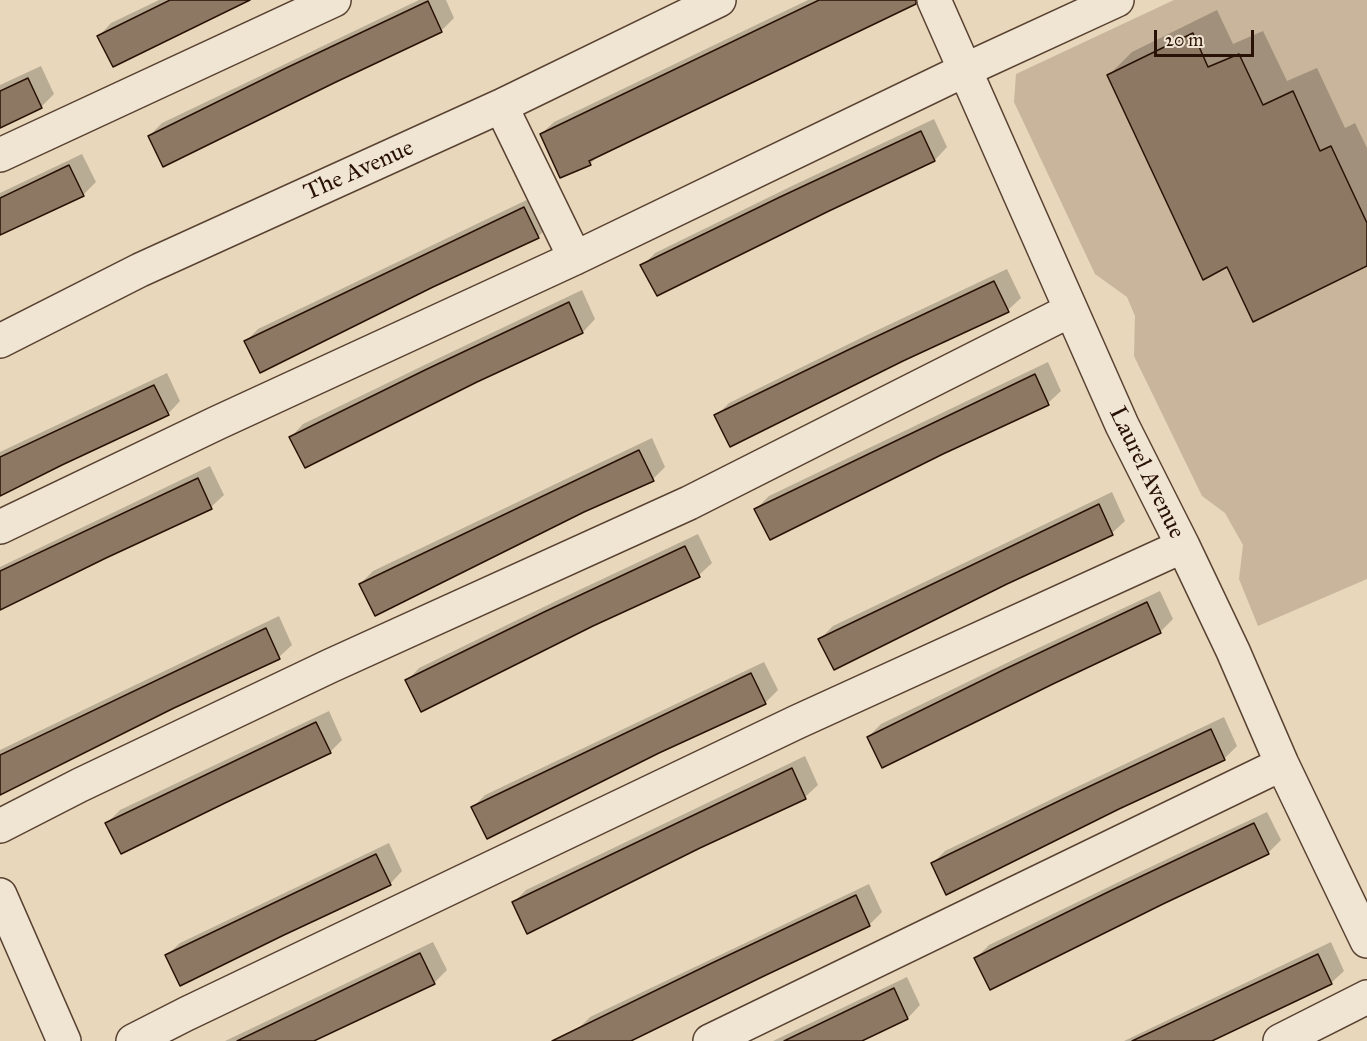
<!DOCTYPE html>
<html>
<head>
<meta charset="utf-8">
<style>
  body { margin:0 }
  #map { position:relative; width:1367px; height:1041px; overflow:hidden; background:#e8d7ba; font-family:"IM FELL Great Primer",serif }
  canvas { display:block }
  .scale { position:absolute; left:1154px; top:30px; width:100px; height:27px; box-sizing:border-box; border:3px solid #291105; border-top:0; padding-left:8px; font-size:18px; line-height:21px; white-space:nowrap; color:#291105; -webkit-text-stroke:4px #f0e5d2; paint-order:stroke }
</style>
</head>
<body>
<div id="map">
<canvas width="1367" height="1041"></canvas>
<div class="scale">20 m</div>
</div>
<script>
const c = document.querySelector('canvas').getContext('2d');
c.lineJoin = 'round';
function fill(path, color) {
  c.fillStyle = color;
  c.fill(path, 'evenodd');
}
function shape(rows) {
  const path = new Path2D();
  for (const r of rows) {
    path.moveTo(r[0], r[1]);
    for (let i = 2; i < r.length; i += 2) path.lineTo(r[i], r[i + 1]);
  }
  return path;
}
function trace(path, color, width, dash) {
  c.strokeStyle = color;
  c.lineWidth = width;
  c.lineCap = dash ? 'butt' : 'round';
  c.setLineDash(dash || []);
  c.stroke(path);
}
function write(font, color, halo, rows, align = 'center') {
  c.font = font + ' "IM FELL Great Primer",serif';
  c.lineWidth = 6;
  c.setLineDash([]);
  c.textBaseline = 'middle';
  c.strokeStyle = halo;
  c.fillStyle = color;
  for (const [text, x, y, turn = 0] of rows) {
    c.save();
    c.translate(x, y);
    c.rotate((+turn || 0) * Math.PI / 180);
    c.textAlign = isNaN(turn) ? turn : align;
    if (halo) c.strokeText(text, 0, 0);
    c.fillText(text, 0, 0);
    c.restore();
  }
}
const green = shape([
  [1174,0,1367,0,1367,579,1258,626,1239,579,1243,545,1225,513,1202,496,1134,356,1135,316,1127,297,1095,274,1014,102,1016,74]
]);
const shadow = shape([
  [159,0,245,0,99,36,111,23],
  [419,0,446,0,454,18,441,31,336,80,149,136,162,123],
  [808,0,917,0,912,4,599,155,590,164,541,134,554,122],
  [1217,10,1233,44,1263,31,1287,81,1317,68,1345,128,1355,123,1367,148,1367,264,1228,265,1108,76,1132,52],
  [41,66,54,94,41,107,0,126,0,85],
  [934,119,947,147,935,160,829,210,642,266,655,253,794,185],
  [82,154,96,182,83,195,0,234,0,193],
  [537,195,550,224,538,237,432,286,246,341,258,329],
  [1007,269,1021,298,1008,310,716,416,729,403,865,336],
  [582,290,595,319,583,332,477,381,291,437,303,424,439,358],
  [1048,362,1061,391,1048,403,979,436,756,509,769,496],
  [167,373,180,401,168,414,0,494,0,452],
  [652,438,665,467,653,479,360,584,373,571],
  [210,466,224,495,211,507,0,609,0,567],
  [1112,492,1125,521,1112,533,1006,583,820,639,833,626],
  [698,534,712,563,699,575,407,681,419,668,558,600],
  [1160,591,1173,619,1160,632,868,737,881,724,1017,658],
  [279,616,292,645,279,657,0,788,0,750],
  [764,662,778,690,765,703,473,807,485,795],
  [329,711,342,740,330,752,107,823,120,810],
  [1224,717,1237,746,1225,758,1155,791,932,864,945,851,1081,785],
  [805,756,818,785,805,797,699,847,513,903,526,890],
  [1267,812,1281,840,1268,853,976,958,989,945,1125,879],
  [389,843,402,871,390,884,167,955,180,943],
  [869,884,882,912,869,925,629,1041,582,1041,577,1030,590,1017],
  [433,942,447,970,434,983,313,1041,225,1041],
  [1331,942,1344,971,1331,983,1209,1041,1124,1041],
  [907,977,920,1005,908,1018,858,1041,773,1041]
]);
const building = shape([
  [170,0,250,0,113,67,97,36,170,0],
  [819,0,916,0,916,4,589,161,591,165,560,178,540,134,819,0],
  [428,1,442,32,336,82,163,167,148,136,284,69,428,1],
  [1193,33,1208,67,1239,54,1263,105,1293,91,1320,151,1331,146,1367,223,1367,266,1253,322,1227,267,1203,280,1107,75,1193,33],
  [28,78,42,108,0,128,0,91,28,78],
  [921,131,935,161,829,211,657,296,640,265,780,197,921,131],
  [69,165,84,196,0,235,0,198,69,165],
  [524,207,539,238,433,287,260,373,244,341,524,207],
  [994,281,1009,312,903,361,730,447,714,415,850,349,994,281],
  [569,302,583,333,477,382,305,468,289,437,425,370,569,302],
  [1035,374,1049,405,943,454,770,540,754,509,1035,374],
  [154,385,169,415,62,465,0,496,0,457,154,385],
  [639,450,654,481,584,512,375,616,359,584,639,450],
  [198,478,212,509,106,558,0,610,0,571,198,478],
  [1099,504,1113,535,1007,584,834,670,818,639,1099,504],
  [685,546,700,577,593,626,421,712,405,680,544,612,685,546],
  [1147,602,1161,633,1055,683,882,768,867,737,1003,670,1147,602],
  [266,628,280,659,174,708,0,795,0,755,266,628],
  [751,673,766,704,659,753,487,839,471,807,751,673],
  [316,722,331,753,225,803,121,854,105,823,316,722],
  [1211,729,1225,760,1119,809,946,895,931,863,1067,797,1211,729],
  [792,768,806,799,700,848,527,934,512,902,792,768],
  [1254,823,1269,854,1163,904,990,990,974,958,1110,891,1254,823],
  [376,854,391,885,284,935,180,986,165,955,376,854],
  [856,895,870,926,764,976,631,1041,552,1041,712,963,856,895],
  [420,953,435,984,314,1041,237,1041,420,953],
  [1318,954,1332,984,1212,1041,1132,1041,1318,954],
  [894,988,908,1019,862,1041,784,1041,894,988]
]);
const minor = shape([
  [934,0,1122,425,1183,546,1233,651,1282,764,1367,941],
  [501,106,575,258],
  [0,155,334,0],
  [0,341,140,270,501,106,719,0],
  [0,527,217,423,575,258,965,70,1117,0],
  [0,826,80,785,330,666,689,503,1071,310],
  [0,895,64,1041],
  [133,1041,186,1014,797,722,1183,546],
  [710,1041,1282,764],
  [1280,1041,1367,997]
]);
const streetNames = [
  ["The Avenue",359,171,-24],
  ["Laurel Avenue",1146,473,64]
];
fill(green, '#c8b59b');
fill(shadow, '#0003');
fill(building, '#8c7863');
trace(building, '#291105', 1.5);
trace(minor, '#594232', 36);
trace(minor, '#f0e5d2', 33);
write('24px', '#291105', '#f0e5d2', streetNames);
</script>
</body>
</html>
